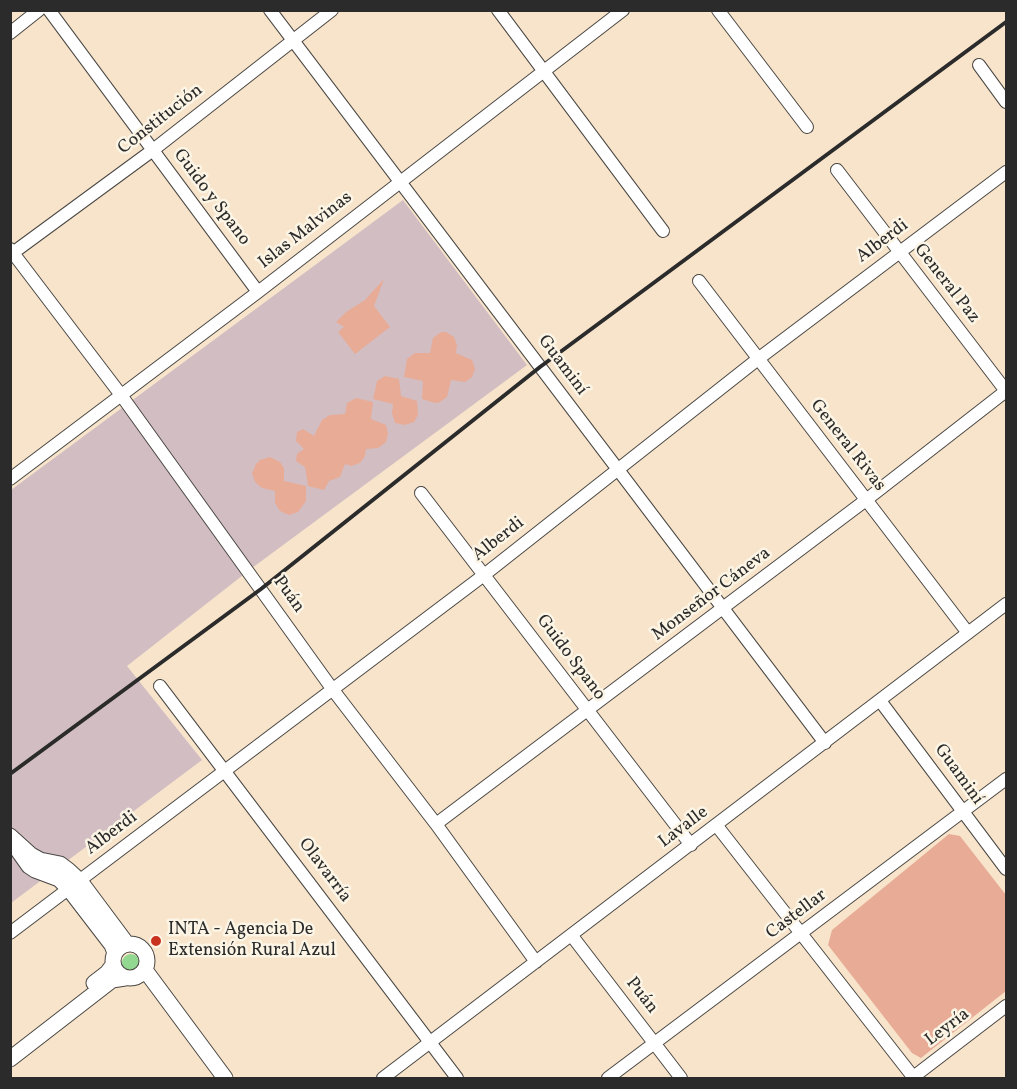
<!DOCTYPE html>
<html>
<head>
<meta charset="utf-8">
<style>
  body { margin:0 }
  #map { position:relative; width:1017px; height:1089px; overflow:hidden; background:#f7e4cb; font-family:Vollkorn,serif }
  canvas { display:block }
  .frame { position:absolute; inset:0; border:12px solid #2b2b2b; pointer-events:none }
</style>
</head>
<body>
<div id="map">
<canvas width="1017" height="1089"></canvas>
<div class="frame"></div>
</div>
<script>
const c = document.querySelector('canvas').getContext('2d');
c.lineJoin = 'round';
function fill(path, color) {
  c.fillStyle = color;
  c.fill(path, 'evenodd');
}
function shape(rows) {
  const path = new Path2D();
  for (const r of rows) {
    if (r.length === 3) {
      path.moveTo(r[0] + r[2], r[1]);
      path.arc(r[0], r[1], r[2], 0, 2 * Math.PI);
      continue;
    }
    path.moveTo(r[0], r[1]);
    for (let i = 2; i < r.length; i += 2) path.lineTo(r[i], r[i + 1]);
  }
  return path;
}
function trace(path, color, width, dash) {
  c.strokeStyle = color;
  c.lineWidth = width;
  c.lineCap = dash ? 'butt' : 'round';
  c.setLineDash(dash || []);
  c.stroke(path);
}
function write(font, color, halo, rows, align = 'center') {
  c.font = font + ' Vollkorn,serif';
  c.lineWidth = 5;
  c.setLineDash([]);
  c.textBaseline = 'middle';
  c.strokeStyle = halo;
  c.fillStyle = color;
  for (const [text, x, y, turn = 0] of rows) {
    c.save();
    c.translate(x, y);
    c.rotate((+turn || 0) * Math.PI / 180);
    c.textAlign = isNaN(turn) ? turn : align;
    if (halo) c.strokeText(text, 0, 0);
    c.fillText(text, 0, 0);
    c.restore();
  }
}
const industrial = shape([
  [403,200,527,365,252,568,127,666,202,760,11,903,11,490]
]);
const green = shape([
  [131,963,9]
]);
const building = shape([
  [384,279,374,306,390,327,355,354,338,332,344,327,336,322,346,312,365,300],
  [441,332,446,332,454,337,457,345,456,353,472,360,475,369,472,377,465,382,451,380,447,397,440,402,435,403,422,399,423,381,404,377,407,359,415,353,430,353,433,338],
  [385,376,399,379,401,396,417,401,418,415,414,422,405,425,395,423,392,413,393,404,373,399,377,381],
  [356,398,373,402,371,419,386,425,388,434,386,442,378,448,366,449,365,456,360,463,351,466,345,464,340,477,329,481,324,490,308,486,305,467,296,461,297,454,304,449,296,441,297,432,303,429,314,436,322,420,330,415,345,414,347,403],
  [270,457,280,462,284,468,284,481,306,486,306,501,298,512,289,515,280,511,275,503,275,491,262,488,255,482,252,473,256,464,260,460],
  [949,834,960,836,1006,895,1006,991,921,1058,912,1053,828,945,832,930]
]);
const minor = shape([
  [49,10,258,292],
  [270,10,825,743],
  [498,10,663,231],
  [718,10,807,127],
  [10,33,39,10],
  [979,65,1006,102],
  [837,170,1006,391],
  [10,249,121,395,333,690,436,824,536,962],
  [10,255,153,150,332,10],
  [699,281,968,633],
  [10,479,258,292,623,10],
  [421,493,691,845],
  [160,686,457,1078],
  [881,702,1006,869],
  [436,824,866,500,1006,391],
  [717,826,914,1078],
  [10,933,484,575,758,359,1006,172],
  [572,936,681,1078],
  [383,1078,1006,604],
  [608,1078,1006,779],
  [912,1078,1006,1006]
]);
const major = shape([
  [10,836,31,855,40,860,60,864,68,870,80,881,127,944],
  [17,849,29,866,35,870,59,879,69,889,112,945,115,953],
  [130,961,17],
  [145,970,225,1078],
  [94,983,107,973,113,965],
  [10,1059,112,980,125,978]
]);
const rail = shape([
  [10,774,261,589,540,367,1006,22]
]);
const markers = [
  [156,941,6,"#c8321e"]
];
const streetNames = [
  ["Constitución",161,120,-38],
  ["Guido y Spano",211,198,53],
  ["Islas Malvinas",306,231,-38],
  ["Alberdi",883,242,-37],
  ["General Paz",946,284,52],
  ["Guaminí",562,366,53],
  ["General Rivas",847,446,52],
  ["Alberdi",499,540,-38],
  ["Puán",288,595,54],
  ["Monseñor Cáneva",712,595,-37],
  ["Guido Spano",570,658,53],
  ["Guaminí",958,775,54],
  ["Lavalle",684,828,-37],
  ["Alberdi",112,834,-37],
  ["Olavarría",324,871,53],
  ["Castellar",797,915,-37],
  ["Puán",641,996,52],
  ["Leyría",948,1028,-37]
];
const poiNames = [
  ["INTA - Agencia De",168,931],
  ["Extensión Rural Azul",168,952]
];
fill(industrial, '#d2bec2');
fill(green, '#93d891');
fill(building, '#e8ab96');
trace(minor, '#4a4743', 14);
trace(major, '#4a4743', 17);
trace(minor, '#fff', 12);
trace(major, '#fff', 15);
trace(rail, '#2b2b2b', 4);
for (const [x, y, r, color] of markers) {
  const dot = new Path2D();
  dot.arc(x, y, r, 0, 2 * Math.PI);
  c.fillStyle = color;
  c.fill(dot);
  trace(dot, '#fcf5e5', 2);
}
write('18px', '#2b2b2b', '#fcf5e5', streetNames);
write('18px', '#2b2b2b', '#fcf5e5', poiNames, 'left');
</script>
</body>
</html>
